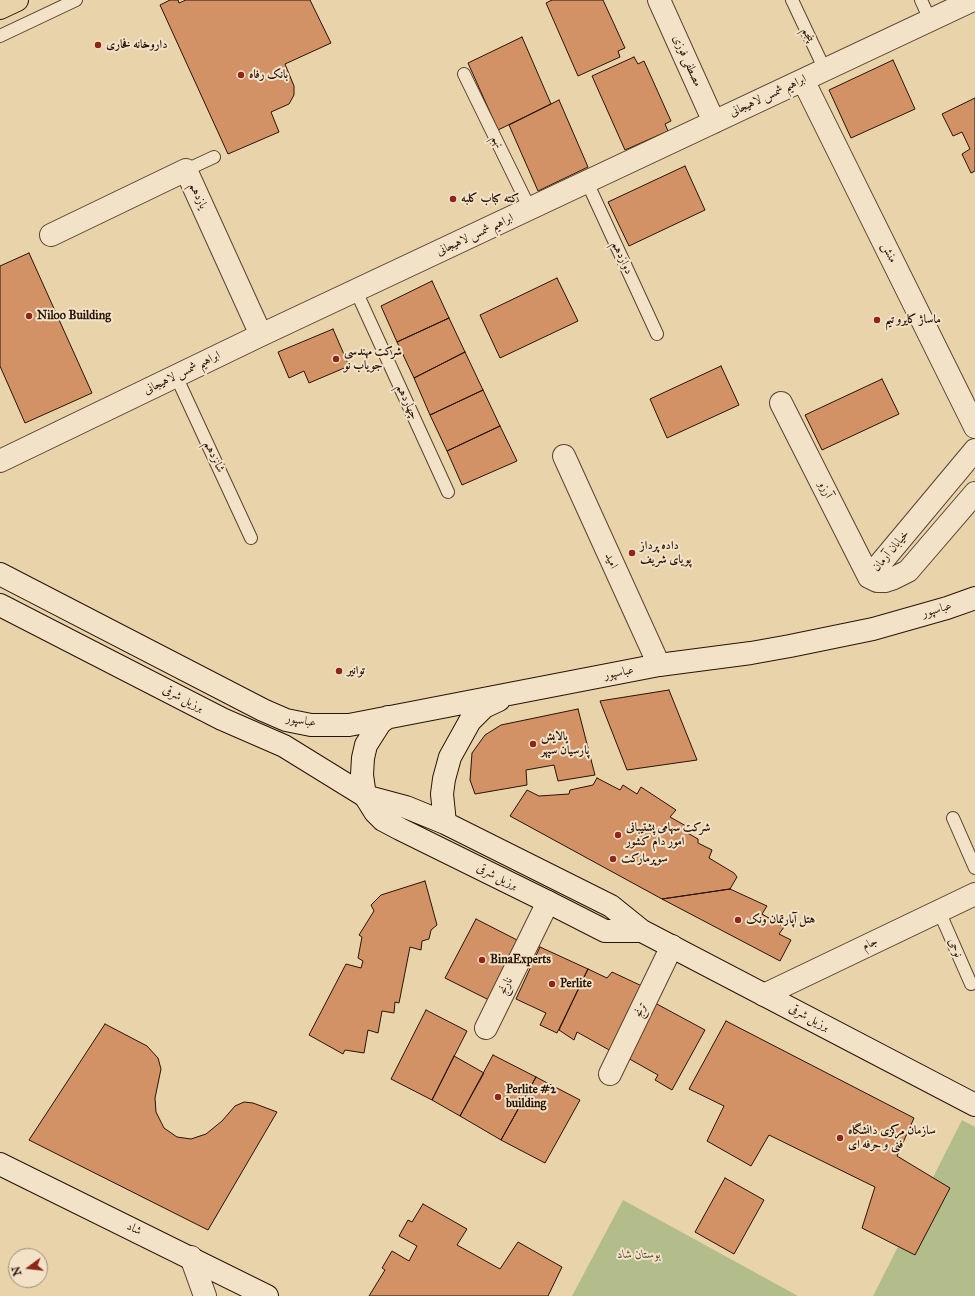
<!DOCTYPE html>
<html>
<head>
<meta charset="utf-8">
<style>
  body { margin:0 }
  #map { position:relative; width:975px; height:1296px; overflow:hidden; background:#e9d3ab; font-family:"IM FELL Great Primer",serif }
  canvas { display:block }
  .north { position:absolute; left:8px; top:1248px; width:40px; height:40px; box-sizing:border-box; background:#f1e2c8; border:1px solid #a18f7a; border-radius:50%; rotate:255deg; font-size:11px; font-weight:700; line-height:16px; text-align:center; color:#291304 }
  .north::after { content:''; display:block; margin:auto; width:14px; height:18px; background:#8f2418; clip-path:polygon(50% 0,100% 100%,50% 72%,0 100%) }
</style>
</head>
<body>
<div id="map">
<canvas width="975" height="1296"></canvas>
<div class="north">N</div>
</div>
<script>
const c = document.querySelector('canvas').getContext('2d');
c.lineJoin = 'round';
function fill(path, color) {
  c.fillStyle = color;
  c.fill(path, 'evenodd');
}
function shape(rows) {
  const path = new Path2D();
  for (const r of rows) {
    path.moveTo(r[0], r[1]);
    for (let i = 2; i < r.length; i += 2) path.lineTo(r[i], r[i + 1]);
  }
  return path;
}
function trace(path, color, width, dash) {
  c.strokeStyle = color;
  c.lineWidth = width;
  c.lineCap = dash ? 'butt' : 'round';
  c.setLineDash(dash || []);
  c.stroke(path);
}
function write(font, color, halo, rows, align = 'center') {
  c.font = font + ' "IM FELL Great Primer",Amiri,serif';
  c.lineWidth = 4;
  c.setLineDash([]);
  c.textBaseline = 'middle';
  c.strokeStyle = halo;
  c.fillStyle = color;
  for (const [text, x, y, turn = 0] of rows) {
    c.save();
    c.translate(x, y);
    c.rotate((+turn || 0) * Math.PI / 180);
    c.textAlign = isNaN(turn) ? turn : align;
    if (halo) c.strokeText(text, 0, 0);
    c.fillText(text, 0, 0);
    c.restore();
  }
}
const green = shape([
  [962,1120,975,1127,975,1296,873,1296],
  [623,1200,798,1296,572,1296]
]);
const building = shape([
  [170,0,178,0,179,3,186,0,310,0,331,43,285,64,294,86,294,95,289,104,271,112,279,132,228,154,160,5,170,0],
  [552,0,603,0,625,48,618,51,620,57,578,76,546,3,552,0],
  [522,37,551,104,498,130,468,63,522,37],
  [634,57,638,64,644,61,671,121,665,124,668,131,625,150,592,76,634,57],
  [893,60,915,109,851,138,829,90,893,60],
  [975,98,975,171,971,173,962,154,970,149,962,132,953,136,942,114,975,98],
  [559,100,588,167,538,191,509,125,559,100],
  [685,166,705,210,629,246,608,202,685,166],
  [29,253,92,393,25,423,0,366,0,266,29,253],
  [557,278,578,321,500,358,480,315,557,278],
  [432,281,449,318,397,342,381,306,432,281],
  [449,318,465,352,414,378,397,342,449,318],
  [333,329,349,366,309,383,304,371,289,378,278,352,333,329],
  [465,352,483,390,430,415,414,378,465,352],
  [721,366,739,405,667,438,650,399,721,366],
  [882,379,899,414,822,450,805,415,882,379],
  [483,390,500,426,447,451,430,415,483,390],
  [500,426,517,461,462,485,447,451,500,426],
  [669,690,697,760,627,770,600,701,669,690],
  [578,709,595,775,558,781,554,765,526,770,527,785,475,794,470,780,472,753,485,735,501,725,578,709],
  [597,778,620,790,623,785,637,794,641,787,676,810,670,817,686,826,684,831,698,839,698,843,712,850,709,858,734,873,737,877,730,889,662,899,510,816,527,790,539,796,569,794,570,790,593,785,597,778],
  [425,881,437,925,431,930,429,939,422,941,421,950,410,947,399,1003,395,1002,394,1013,382,1011,378,1033,368,1030,364,1053,345,1050,343,1054,309,1035,346,964,361,968,363,961,358,958,362,937,359,935,374,911,371,905,381,895,425,881],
  [730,889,767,906,762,914,784,927,779,934,791,940,780,961,662,899,730,889],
  [476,919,519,941,489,1000,445,978,476,919],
  [540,947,588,969,557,1033,540,1025,546,1013,516,999,540,947],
  [588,969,607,978,612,972,644,987,611,1051,577,1032,574,1040,559,1030,588,969],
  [655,1003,705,1030,672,1090,655,1080,658,1075,626,1057,655,1003],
  [426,1010,467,1031,432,1100,391,1079,426,1010],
  [726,1021,914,1118,897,1156,950,1188,915,1255,862,1228,875,1187,769,1135,751,1166,707,1141,724,1106,689,1089,726,1021],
  [105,1024,147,1046,158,1058,161,1069,155,1098,156,1112,164,1128,177,1137,191,1139,206,1134,222,1121,235,1106,244,1102,253,1103,277,1112,208,1230,29,1140,105,1024],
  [493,1055,536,1077,501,1140,460,1116,493,1055],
  [454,1056,484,1073,460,1116,432,1100,454,1056],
  [536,1077,580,1100,545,1163,501,1140,536,1077],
  [725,1178,764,1200,734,1254,695,1232,725,1178],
  [423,1204,467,1229,457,1245,500,1269,518,1242,562,1267,548,1296,369,1296,385,1270,382,1268,392,1251,409,1261,417,1246,399,1236,408,1220,412,1222,423,1204]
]);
const lane = shape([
  [792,0,825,70],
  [921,0,930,20],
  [0,36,76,0],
  [464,74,530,209],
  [186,170,214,157],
  [587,182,657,334],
  [356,291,448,492],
  [176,376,251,538],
  [953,818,975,868],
  [939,911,971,984]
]);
const street = shape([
  [659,0,714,122],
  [803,80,975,427],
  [51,235,186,170,261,335],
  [781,403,869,577],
  [564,456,659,665],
  [0,461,261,335,973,0],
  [869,577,975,450],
  [869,577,877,581,885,581,894,578,908,571,975,493],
  [764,995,975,894],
  [486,1028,548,902],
  [610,1074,672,946],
  [191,1257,205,1296]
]);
const secondary = shape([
  [0,574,263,710,286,720,311,725,349,725,659,665,751,653,790,646,873,629,947,608,975,598],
  [0,605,222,719,284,746,365,796,406,807,445,823,611,906,642,931,975,1105],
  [388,717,380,723,366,745,363,758,362,775,365,796,375,812,383,820,400,829,548,902,605,931,642,931],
  [445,823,442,794,444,779,450,757,470,721,484,707,499,700],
  [0,1164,267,1296]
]);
const primary = shape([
  [0,8,17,0]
]);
const markers = [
  [98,45,4,"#8f2418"],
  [241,75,4,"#8f2418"],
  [453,199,4,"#8f2418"],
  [29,316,4,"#8f2418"],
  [877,320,4,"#8f2418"],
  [336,359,4,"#8f2418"],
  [632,553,4,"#8f2418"],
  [339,671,4,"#8f2418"],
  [533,744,4,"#8f2418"],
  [618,835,4,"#8f2418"],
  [613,859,4,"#8f2418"],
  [738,920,4,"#8f2418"],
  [482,960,4,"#8f2418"],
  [552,984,4,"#8f2418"],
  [498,1097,4,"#8f2418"],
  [840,1138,4,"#8f2418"]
];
const streetNames = [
  ["پنجم",808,35,65],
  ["مصطفی فوزی",687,61,66],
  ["ابراهیم شمس لاهیجانی",768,96,-25],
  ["نهم",497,142,64],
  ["یازدهم",198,196,65],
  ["ابراهیم شمس لاهیجانی",475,235,-25],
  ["منش",889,253,64],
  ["دوازدهم",622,258,65],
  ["ابراهیم شمس لاهیجانی",182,373,-26],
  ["چهاردهم",407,402,65],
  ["شانزدهم",214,457,65],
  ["آرزو",825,490,63],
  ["خیابان آرمان",891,551,-50],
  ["امید",611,561,65],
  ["عباسپور",937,610,-16],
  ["عباسپور",619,673,-11],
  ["برزیل شرقی",183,699,27],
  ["عباسپور",301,721,10],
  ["برزیل شرقی",497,877,26],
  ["جام",870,944,-26],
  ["نوحی",955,948,67],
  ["نارنج",506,986,-64],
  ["ترنج",641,1010,-64],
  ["برزیل شرقی",809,1018,28],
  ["شاد",134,1229,26]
];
const poiNames = [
  ["داروخانه فخاری",106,45],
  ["بانک رفاه",249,75],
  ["کته کباب کلبه",461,199],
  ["Niloo Building",37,316],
  ["ماساژ کایرو تیم",885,320],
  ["شرکت مهندسی",344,352],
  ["جویاب نو",344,366],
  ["داده پرداز",640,546],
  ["پویای شریف",640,560],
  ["توانیر",347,671],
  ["پالایش",541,737],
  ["پارسیان سپهر",541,751],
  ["شركت سهامى پشتيبانى",626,828],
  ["امور دام كشور",626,842],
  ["سوپرمارکت",621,859],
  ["هتل آپارتمان ونک",746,920],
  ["BinaExperts",490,960],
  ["Perlite",560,984],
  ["Perlite #2",506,1090],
  ["building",506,1104],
  ["سازمان مرکزی دانشگاه",848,1131],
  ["فنی و حرفه ای",848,1145]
];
const parkNames = [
  ["بوستان شاد",639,1255]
];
fill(green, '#b3bd8c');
fill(building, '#d39266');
trace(building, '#291304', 1);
trace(lane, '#59432e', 14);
trace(street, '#59432e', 24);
trace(secondary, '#291304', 24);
trace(primary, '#291304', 24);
trace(lane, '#f1e2c8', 12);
trace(street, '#f1e2c8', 22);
trace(secondary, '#f1e2c8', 22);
trace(primary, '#e9d3ab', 22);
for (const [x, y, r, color] of markers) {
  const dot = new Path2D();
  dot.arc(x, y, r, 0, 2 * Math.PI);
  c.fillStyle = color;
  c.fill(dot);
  trace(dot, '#f1e2c8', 1.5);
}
write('12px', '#291304', '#f1e2c8', streetNames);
write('bold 12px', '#291304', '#f1e2c8', poiNames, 'left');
write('italic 12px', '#52462d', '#f1e2c8', parkNames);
</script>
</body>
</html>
